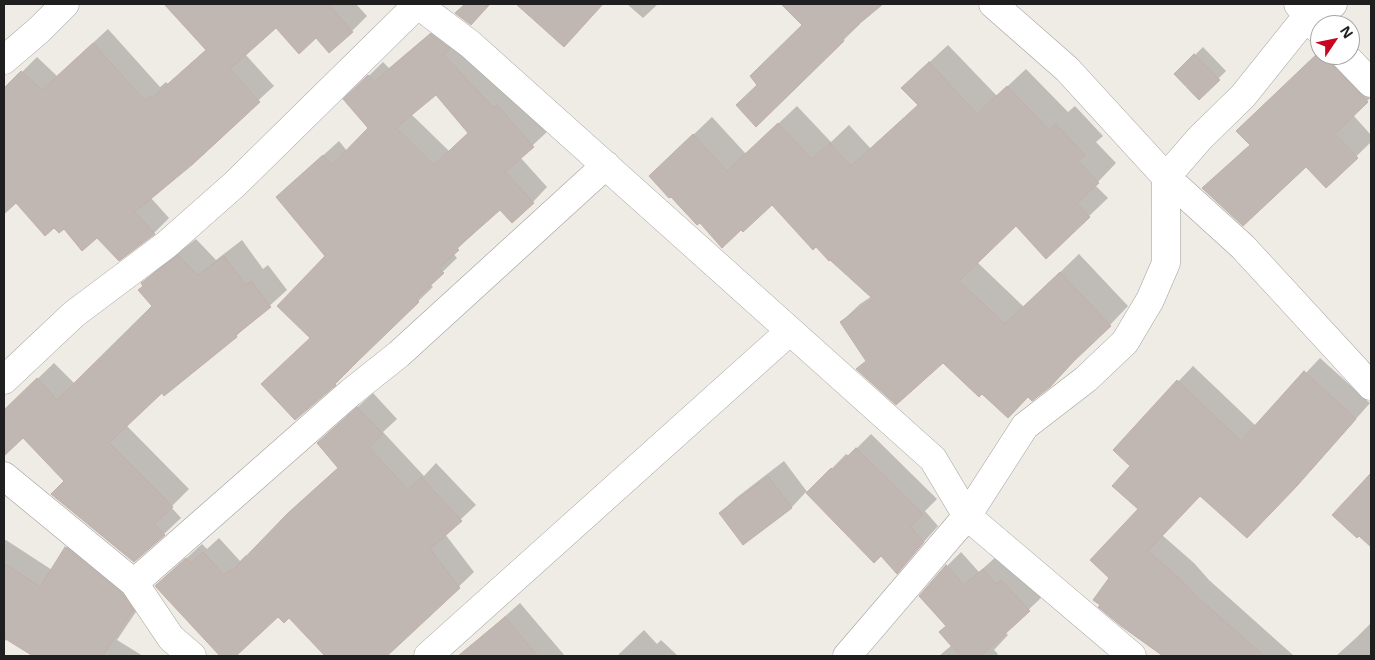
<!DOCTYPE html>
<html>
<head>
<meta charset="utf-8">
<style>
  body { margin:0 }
  #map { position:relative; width:1375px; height:660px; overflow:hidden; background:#efebe5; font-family:"Noto Sans",sans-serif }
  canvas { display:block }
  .frame { position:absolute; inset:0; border:5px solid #1f1f1f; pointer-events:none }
  .north { position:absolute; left:1310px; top:15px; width:50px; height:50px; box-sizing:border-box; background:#fff; border:1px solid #a5a5a5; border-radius:50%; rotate:56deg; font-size:14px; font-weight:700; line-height:20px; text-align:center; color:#1f1f1f }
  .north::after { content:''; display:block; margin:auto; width:18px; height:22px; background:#c80621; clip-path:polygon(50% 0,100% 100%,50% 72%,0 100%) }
</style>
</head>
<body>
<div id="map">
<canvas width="1375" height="660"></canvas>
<div class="frame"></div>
<div class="north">N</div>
</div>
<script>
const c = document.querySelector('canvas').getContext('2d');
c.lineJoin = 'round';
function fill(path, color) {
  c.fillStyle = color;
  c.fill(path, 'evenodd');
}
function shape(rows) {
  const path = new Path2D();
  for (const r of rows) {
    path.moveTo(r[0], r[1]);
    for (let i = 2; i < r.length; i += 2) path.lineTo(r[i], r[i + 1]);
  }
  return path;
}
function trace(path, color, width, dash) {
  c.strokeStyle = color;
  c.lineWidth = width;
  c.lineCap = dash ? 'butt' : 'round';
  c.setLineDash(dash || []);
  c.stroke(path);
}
const shadow = shape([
  [166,4,356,4,367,16,352,31,316,37,276,26,245,54,274,86,151,198,169,218,154,233,119,259,97,236,64,227,16,202,4,213,4,90,37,57,57,76,108,29,160,87,166,82,168,84,207,49],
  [518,4,603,4,564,46],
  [627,4,658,4,643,18],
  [783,4,881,4,858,23,860,24,756,126,758,85,803,25],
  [446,20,548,131,520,157,547,187,533,202,500,208,453,253,457,258,430,284,433,287,349,368,311,338,326,256,277,197,339,141,347,151,369,128,345,99,383,62,389,68],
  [436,93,469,133,449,151,411,114],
  [948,45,997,96,1026,69,1068,112,1075,106,1103,136,1096,142,1116,163,1095,185,1108,198,1046,257,1016,224,977,262,1024,307,1079,254,1128,306,1110,325,1029,396,982,393,943,362,867,360,841,322,860,304,872,296,773,203,669,158,712,117,746,154,797,106,831,142,849,125,871,149,919,105,921,70],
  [1203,47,1226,71,1199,98,1176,74],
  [1320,52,1320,55,1350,55,1371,69,1371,97,1353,115,1371,135,1371,142,1326,186,1306,165,1204,188,1251,144],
  [196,239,216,260,242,240,263,269,268,265,287,290,236,336,162,391,126,425,189,489,171,507,181,518,164,534,66,481,23,436,4,454,4,411,54,363,75,384,154,306,143,283,159,267],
  [1320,358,1370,403,1310,471,1200,495,1162,535,1194,563,1209,580,1294,656,1164,656,1110,578,1139,509,1132,466,1114,449,1193,366,1256,426],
  [373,393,397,419,383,432,424,476,436,463,476,505,445,534,474,572,386,656,327,656,289,616,278,615,234,656,222,656,156,586,202,544,207,549,219,538,240,561,246,555,247,557,304,499,339,467,318,443],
  [871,434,937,499,925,511,938,526,897,572,881,555,874,561,806,492,792,507,743,544,720,513,736,498,784,461,808,493,846,454,849,456],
  [1371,475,1371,545,1334,515],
  [81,533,148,594,117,640,143,656,35,656,7,638,4,643,4,541,6,540,52,570,66,548],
  [961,552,979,572,998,555,1043,596,1005,632,1008,635,994,650,998,654,996,656,939,656,952,645,947,625,947,566],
  [520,603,565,656,484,656,474,644],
  [1371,623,1371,656,1336,656,1357,637],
  [644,630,657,644,661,640,678,656,617,656]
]);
const building = shape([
  [164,4,328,4,353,32,329,53,316,38,299,54,276,28,230,69,260,102,193,164,135,212,155,234,119,261,97,238,82,251,64,229,59,233,54,228,45,236,16,203,4,214,4,88,21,71,42,90,93,43,145,101,150,96,152,98,206,50,164,4],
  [465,4,490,4,471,25,455,13,465,4],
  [516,4,603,4,564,47,516,4],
  [781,4,883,4,842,38,844,41,756,127,736,105,757,85,750,76,802,25,781,4],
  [430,34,450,49,444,55,494,108,497,105,534,147,505,172,534,203,512,223,500,210,457,248,459,250,439,268,444,273,416,299,419,302,359,360,335,384,336,385,295,420,261,384,310,338,277,306,325,256,276,197,323,155,332,165,368,128,343,99,368,75,374,82,430,34],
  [436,95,468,133,434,165,396,128,436,95],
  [1320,51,1320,55,1325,55,1333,66,1368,102,1335,134,1358,158,1326,188,1306,167,1243,226,1202,188,1250,145,1236,131,1320,51],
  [1194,54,1220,80,1199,100,1174,74,1194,54],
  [929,62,977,114,1007,86,1049,130,1056,124,1085,155,1078,161,1099,183,1077,203,1090,217,1046,259,1016,226,959,281,1005,324,1060,272,1111,326,1074,361,1050,387,1032,401,1028,397,1008,418,982,394,979,397,943,363,896,405,856,369,866,361,840,322,873,299,830,260,829,261,816,247,813,250,772,205,743,232,741,230,722,248,700,223,697,225,671,197,669,198,649,176,693,134,727,171,778,123,812,159,830,143,851,166,918,105,901,88,929,62],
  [178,255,198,275,224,256,246,285,251,281,271,307,236,335,237,337,164,396,162,393,109,443,173,507,154,524,165,535,134,562,51,494,64,481,23,438,4,456,4,410,37,378,57,400,152,306,138,290,143,286,141,283,178,255],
  [1304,371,1356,419,1296,487,1247,538,1200,496,1148,551,1179,578,1195,595,1264,656,1163,656,1121,626,1098,607,1100,605,1093,600,1109,578,1090,560,1138,509,1112,486,1130,466,1113,450,1177,380,1241,441,1304,371],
  [357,407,383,434,369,447,408,490,421,477,462,521,430,549,460,588,387,656,325,656,289,618,284,623,278,617,236,656,220,656,155,586,186,558,191,563,203,552,224,575,230,569,232,571,288,513,338,468,317,443,357,407],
  [856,448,923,514,911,527,924,542,897,574,881,556,874,563,806,493,831,468,833,470,856,448],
  [1371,473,1371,547,1359,536,1357,538,1332,515,1371,473],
  [768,476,792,508,743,545,719,513,768,476],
  [65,547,122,594,133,610,103,656,33,656,4,638,4,563,40,587,65,547],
  [946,565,964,585,983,569,996,584,1001,580,1030,611,981,656,960,656,939,632,946,626,919,596,946,565],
  [505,617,538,656,458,656,505,617]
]);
const street = shape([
  [417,4,470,44,933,459,967,516,1132,656],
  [993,4,1067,69,1166,177,1243,247,1371,386],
  [1318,29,1307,16,1333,4],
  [1344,55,1371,83],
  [4,60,39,30,65,4],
  [4,380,74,314,166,245,235,184,418,4],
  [4,476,134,583,171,638,192,656],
  [134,583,350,393,399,354,606,165],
  [428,656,790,331],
  [847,656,967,516,1025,426,1086,379,1125,342,1150,300,1166,263,1166,177,1200,138,1243,96,1307,16,1298,4]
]);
fill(shadow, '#0003');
fill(building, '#c0b6b2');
trace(building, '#c1afa8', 1);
trace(street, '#a0a0a0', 29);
trace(street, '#fff', 28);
</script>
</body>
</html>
